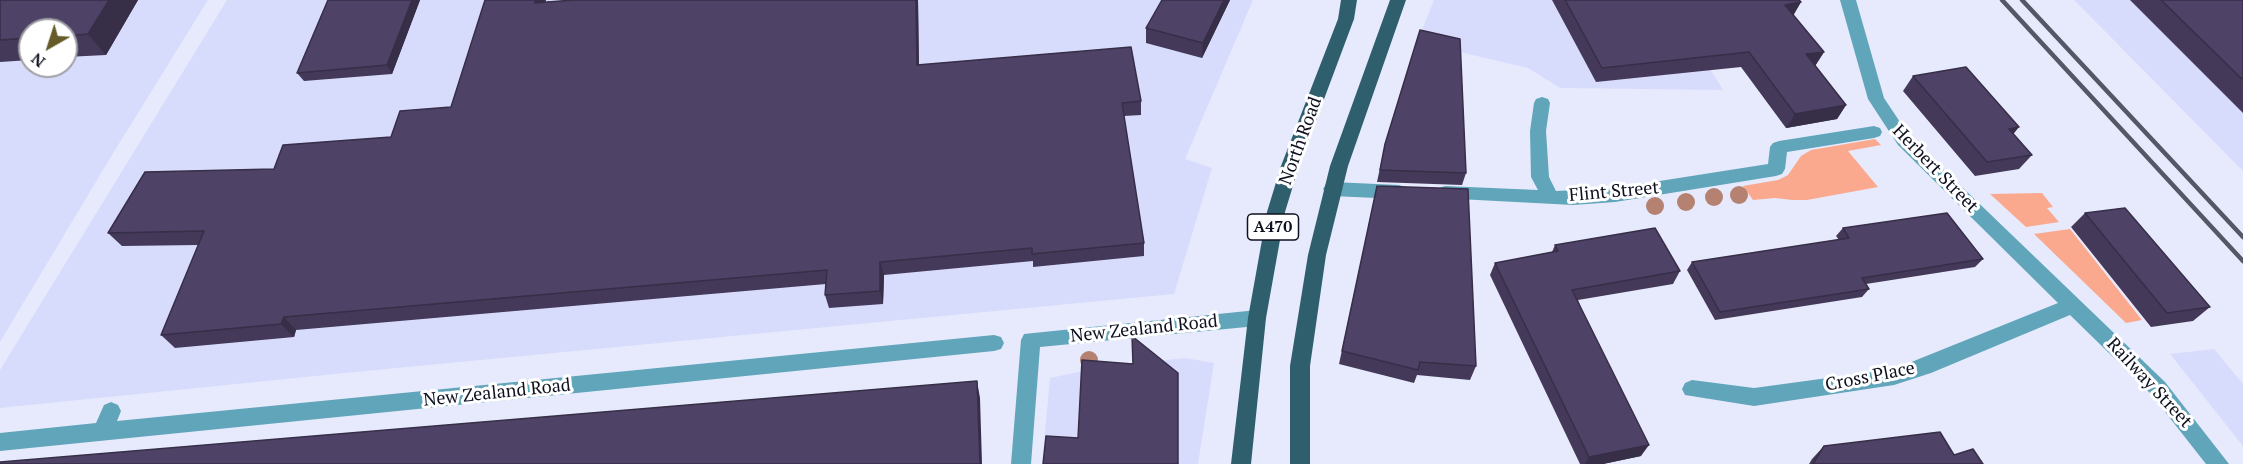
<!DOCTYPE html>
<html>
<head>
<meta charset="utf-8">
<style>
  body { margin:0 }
  #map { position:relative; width:2243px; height:464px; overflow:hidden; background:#e7eafc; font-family:"PT Serif",serif }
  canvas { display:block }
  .north { position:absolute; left:18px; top:18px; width:60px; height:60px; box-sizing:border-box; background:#fff; border:2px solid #9f9fa5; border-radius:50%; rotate:219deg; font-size:16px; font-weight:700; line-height:24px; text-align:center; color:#0e101f }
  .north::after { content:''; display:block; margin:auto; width:21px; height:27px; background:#645b27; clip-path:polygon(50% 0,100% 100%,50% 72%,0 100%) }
</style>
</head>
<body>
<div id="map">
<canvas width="2243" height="464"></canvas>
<div class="north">N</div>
</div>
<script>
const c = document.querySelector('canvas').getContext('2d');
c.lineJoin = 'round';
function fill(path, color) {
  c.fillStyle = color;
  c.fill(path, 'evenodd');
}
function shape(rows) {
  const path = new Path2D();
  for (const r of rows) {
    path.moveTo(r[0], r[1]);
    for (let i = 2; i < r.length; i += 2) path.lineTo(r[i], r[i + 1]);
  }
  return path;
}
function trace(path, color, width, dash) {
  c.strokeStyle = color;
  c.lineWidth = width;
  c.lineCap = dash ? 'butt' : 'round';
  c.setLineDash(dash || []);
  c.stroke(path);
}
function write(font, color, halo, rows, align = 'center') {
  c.font = font + ' "PT Serif",serif';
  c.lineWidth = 6;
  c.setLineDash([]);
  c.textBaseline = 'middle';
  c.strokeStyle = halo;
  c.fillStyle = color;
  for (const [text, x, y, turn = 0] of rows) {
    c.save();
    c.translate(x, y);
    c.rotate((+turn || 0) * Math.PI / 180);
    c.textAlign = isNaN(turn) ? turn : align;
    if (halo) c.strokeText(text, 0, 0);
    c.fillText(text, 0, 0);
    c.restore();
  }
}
const built = shape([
  [0,0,208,0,112,155,0,342],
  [30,30,66,30,66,66,30,66],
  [227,0,1253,0,1185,159,1212,168,1174,294,355,372,0,408,0,370],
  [1434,0,1668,0,1723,90,1560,88,1528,68,1417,42],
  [2074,0,2243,0,2243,171],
  [2214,349,2243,384,2243,446,2170,354],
  [1185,358,1214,363,1198,464,1042,464,1050,378,1102,367]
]);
const green = shape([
  [1875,139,1881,145,1848,151,1878,187,1807,200,1792,200,1775,198,1753,200,1743,186,1778,180,1788,175,1801,156,1811,150],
  [2042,193,2053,207,2047,208,2059,222,2026,227,1990,194],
  [2070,229,2142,320,2126,323,2034,234]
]);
const minor = shape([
  [1840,0,1856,0,1884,98,1910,137,2165,382,2229,464,2206,464,2151,394,2070,315,1931,373,1894,385,1754,406,1685,395,1682,389,1685,383,1692,380,1754,388,1894,369,2058,303,1898,145,1868,99,1840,0],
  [1542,97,1548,99,1550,103,1546,131,1549,177,1556,191,1615,188,1768,164,1770,147,1773,143,1779,141,1874,126,1880,128,1882,132,1880,136,1874,138,1787,152,1785,169,1782,174,1776,176,1615,202,1573,205,1439,198,1436,193,1439,188,1445,186,1538,190,1531,177,1530,131,1534,103,1536,99,1542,97],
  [1332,182,1399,185,1405,187,1408,192,1405,197,1399,199,1332,196,1326,194,1323,189,1326,184,1332,182],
  [1257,310,1264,312,1266,318,1264,324,1257,326,1040,347,1031,464,1011,464,1021,340,1024,334,1257,310],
  [994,335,1001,337,1004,343,1001,349,994,351,0,451,0,433,96,423,104,405,111,402,118,405,121,411,117,421,994,335]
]);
const major = shape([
  [1341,0,1357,0,1354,19,1299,166,1285,212,1266,318,1251,464,1231,464,1248,318,1267,212,1281,166,1338,19,1341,0],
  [1390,0,1406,0,1348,166,1326,255,1310,366,1310,464,1290,464,1290,366,1308,255,1330,166,1390,0]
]);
const rail = shape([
  [2002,0,2243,261],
  [2022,0,2243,237]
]);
const trees = [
  [1739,195],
  [1714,197],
  [1686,202],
  [1655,206],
  [1089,360]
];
const wall = shape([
  [0,0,138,0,106,55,66,57,66,30,30,30,30,60,0,62],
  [328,0,420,0,392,74,304,81,297,73],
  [573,0,918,0,919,65,1141,101,1141,115,1124,116,1144,243,1144,256,1033,267,1033,261,884,275,883,304,829,308,825,295,826,284,296,330,294,337,175,348,161,335,199,245,122,246,108,233,274,169,391,137,451,107,545,2],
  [1230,0,1202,58,1146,43,1146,28],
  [1552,0,1799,0,1801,2,1793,15,1824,52,1815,66,1846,105,1837,119,1786,128,1741,67,1596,82],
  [2130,0,2243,0,2243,113],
  [1913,76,2013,134,2032,155,2019,169,1975,176,1903,91],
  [1385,144,1466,173,1462,185,1377,182],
  [1377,186,1476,366,1470,380,1417,375,1414,383,1339,364],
  [2085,213,2210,307,2193,321,2151,327,2071,227],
  [1843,228,1983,259,1975,267,1866,284,1869,289,1862,297,1715,320,1687,270,1692,262,1839,240,1836,236],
  [1555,245,1680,271,1673,284,1578,300,1641,456,1603,464,1580,464,1490,275,1495,263,1552,252],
  [1824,446,1954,455,1983,464,1809,464,1812,459]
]);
const shadedWall = shape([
  [109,0,138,0,106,55,88,34],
  [412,0,420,0,392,74,387,65],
  [535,0,546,0,542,17,535,3],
  [916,0,918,0,919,79,917,65],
  [1224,0,1230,0,1202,58,1203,43],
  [1801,2,1793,16,1785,5],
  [1824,52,1815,66,1806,54],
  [1846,105,1837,119,1786,128,1795,114],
  [2019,127,2007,142,2009,129],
  [880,262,884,275,883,304,880,291],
  [284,317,296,330,294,337,281,324],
  [977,381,980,398,982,464,980,464],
  [1649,445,1641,456,1603,464,1585,464,1589,457]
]);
const building = shape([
  [0,0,109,0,88,34,66,36,66,30,30,30,30,38,0,40,0,0],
  [328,0,412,0,387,65,297,73,328,0],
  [485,0,535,0,535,3,573,0,916,0,917,65,1131,47,1141,101,1122,103,1144,243,1032,254,1032,248,880,262,880,291,825,295,827,270,284,317,281,324,161,335,204,231,108,233,145,172,274,169,283,145,391,137,400,111,451,107,485,0],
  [1162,0,1224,0,1203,43,1146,28,1162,0],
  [1565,0,1799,0,1801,2,1785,5,1824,52,1806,54,1846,105,1795,114,1749,52,1602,68,1565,0],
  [2161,0,2243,0,2243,80,2161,0],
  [1420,30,1460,39,1466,173,1380,170,1385,144,1420,30],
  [1966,67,2019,127,2009,129,2032,155,1987,162,1913,76,1966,67],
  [1377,186,1468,189,1476,366,1420,362,1418,370,1342,351,1377,186],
  [2125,208,2210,307,2167,313,2085,213,2125,208],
  [1947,213,1983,259,1862,278,1869,289,1720,312,1692,262,1849,238,1843,228,1947,213],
  [1655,228,1680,271,1572,290,1649,445,1589,457,1495,263,1558,251,1555,245,1655,228],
  [1132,336,1178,373,1178,464,1043,464,1046,436,1078,438,1082,360,1133,364,1132,336],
  [977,381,980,464,0,464,0,462,977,381],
  [1940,432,1954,455,1973,449,1983,464,1813,464,1824,446,1940,432]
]);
const shields = [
  [1273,227,51]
];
const shieldNames = [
  ["A470",1273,227]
];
const streetNames = [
  ["North Road",1301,141,-70],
  ["Herbert Street",1935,169,46],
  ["Flint Street",1614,192,-5],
  ["New Zealand Road",1144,329,-6],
  ["Cross Place",1870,377,-11],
  ["Railway Street",2149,383,47],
  ["New Zealand Road",497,393,-6]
];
fill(built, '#d8dcfc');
fill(green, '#fba98e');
fill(minor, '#61a5ba');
fill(major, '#2f5f6d');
trace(rail, '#555767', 4.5);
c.fillStyle = '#b58271';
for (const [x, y] of trees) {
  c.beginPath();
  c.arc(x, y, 9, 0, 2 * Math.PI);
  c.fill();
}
fill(wall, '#443959');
fill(shadedWall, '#372e48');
fill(building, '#4f4267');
trace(building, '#372e48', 1.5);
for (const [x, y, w] of shields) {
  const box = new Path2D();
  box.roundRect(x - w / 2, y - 13, w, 26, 4.5);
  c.fillStyle = '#fff';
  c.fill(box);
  trace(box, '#0e101f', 1.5);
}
write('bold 16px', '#0e101f', null, shieldNames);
write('18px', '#0e101f', '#fff', streetNames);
</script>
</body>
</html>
